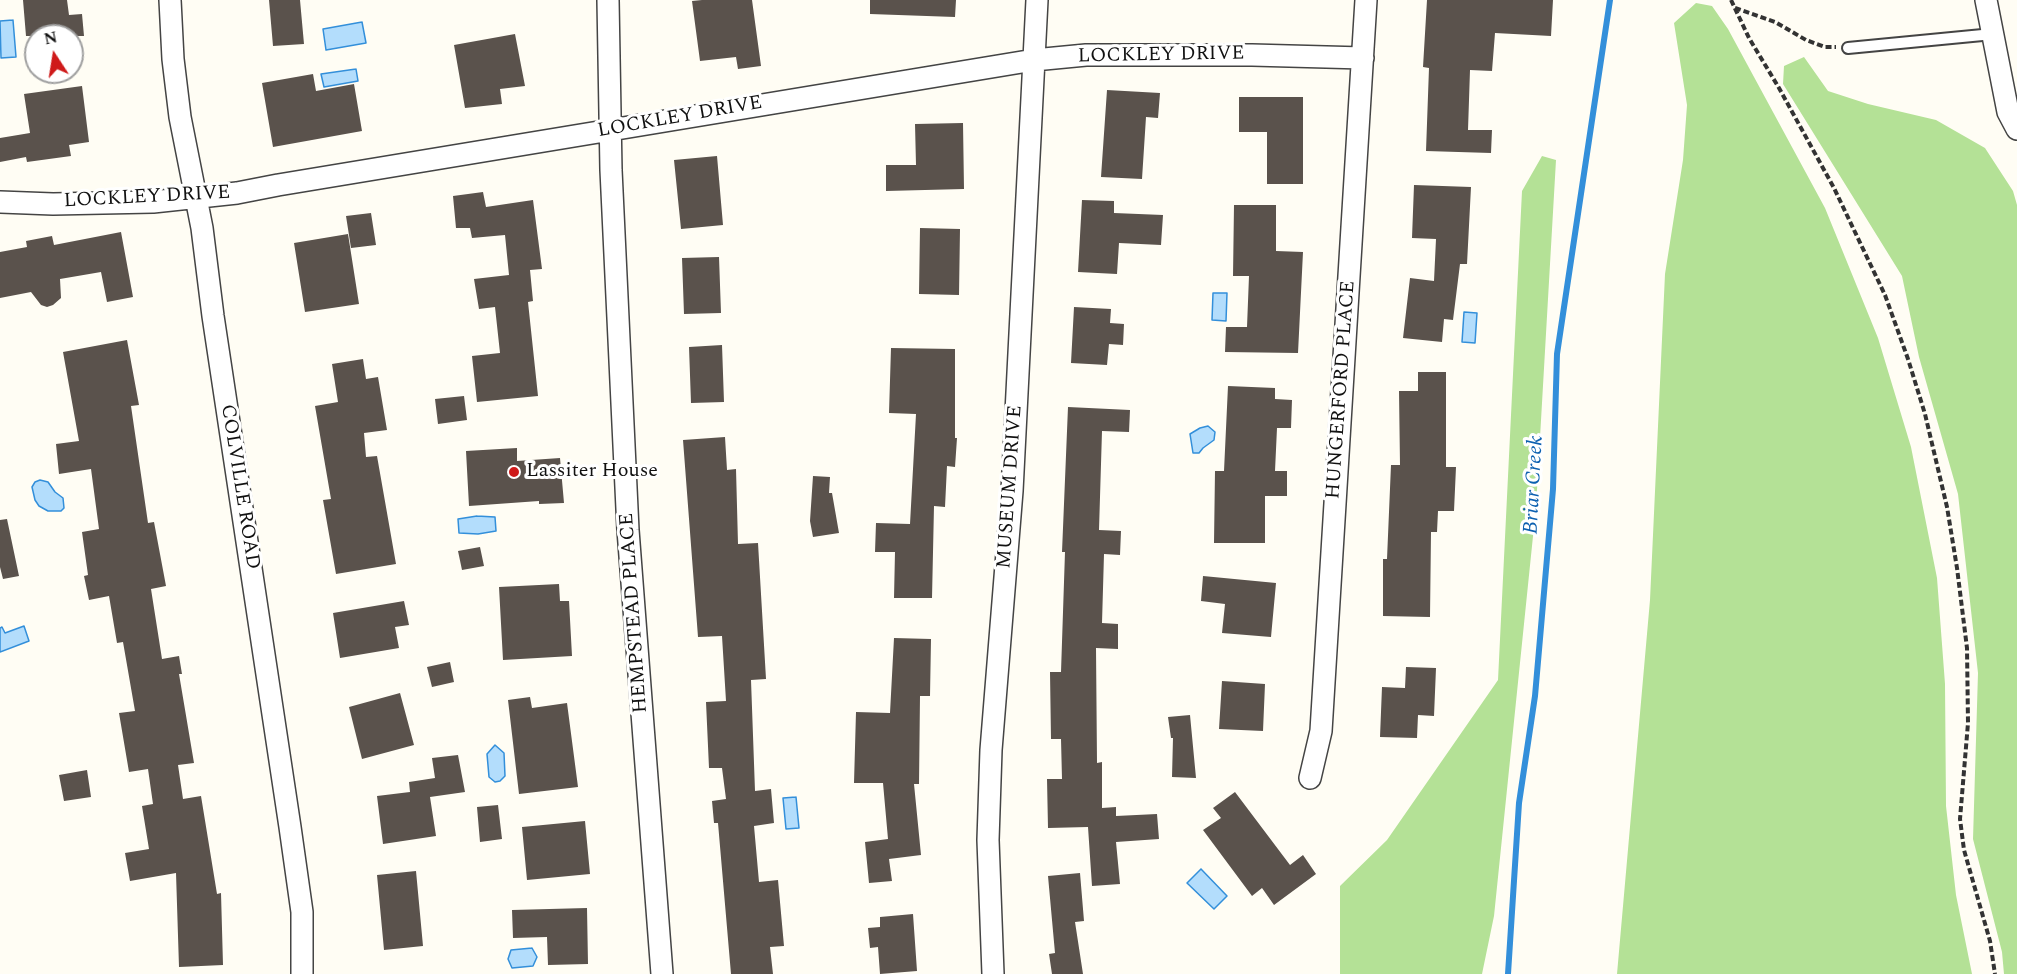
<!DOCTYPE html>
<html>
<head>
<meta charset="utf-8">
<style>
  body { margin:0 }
  #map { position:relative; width:2017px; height:974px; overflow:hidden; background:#fffdf4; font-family:Spectral,serif }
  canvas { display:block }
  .north { position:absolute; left:24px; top:24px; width:60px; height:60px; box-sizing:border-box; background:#fff; border:2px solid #a0a0a0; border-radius:50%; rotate:348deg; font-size:16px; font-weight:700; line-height:24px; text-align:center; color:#111 }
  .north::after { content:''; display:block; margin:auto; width:21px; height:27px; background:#cf1a1a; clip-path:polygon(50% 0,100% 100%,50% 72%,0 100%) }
</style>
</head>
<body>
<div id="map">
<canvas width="2017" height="974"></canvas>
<div class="north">N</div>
</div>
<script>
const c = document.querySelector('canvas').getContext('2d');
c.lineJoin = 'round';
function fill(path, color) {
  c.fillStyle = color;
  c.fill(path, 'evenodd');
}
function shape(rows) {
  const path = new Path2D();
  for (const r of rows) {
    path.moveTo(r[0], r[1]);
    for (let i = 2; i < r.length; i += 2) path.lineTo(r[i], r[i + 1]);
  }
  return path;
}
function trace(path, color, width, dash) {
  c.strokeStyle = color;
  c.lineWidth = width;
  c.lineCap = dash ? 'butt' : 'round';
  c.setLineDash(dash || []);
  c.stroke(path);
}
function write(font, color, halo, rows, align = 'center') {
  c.font = font + ' Spectral,serif';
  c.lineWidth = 6;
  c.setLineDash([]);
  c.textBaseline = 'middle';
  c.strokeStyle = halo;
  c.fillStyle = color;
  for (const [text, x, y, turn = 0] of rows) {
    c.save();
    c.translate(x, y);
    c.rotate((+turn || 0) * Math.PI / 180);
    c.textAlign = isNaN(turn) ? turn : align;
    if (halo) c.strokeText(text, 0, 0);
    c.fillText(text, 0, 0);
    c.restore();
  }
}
const forest = shape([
  [1696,3,1712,6,1728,29,1825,208,1878,338,1911,447,1937,578,1945,684,1946,806,1956,895,1972,974,1617,974,1650,600,1665,274,1683,160,1687,105,1674,23],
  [1804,57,1828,91,1868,104,1936,120,1985,148,2013,191,2017,205,2017,974,2004,974,2002,952,1973,839,1978,673,1958,494,1919,357,1902,276,1783,84,1784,66],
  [1542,156,1556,160,1536,507,1494,916,1482,974,1340,974,1340,886,1387,840,1498,680,1522,191]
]);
const water = shape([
  [13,20,16,57,1,58,0,21,13,20],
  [362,22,366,43,326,50,323,29,362,22],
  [356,69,358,81,324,87,321,74,356,69],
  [1213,293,1227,293,1226,321,1212,320,1213,293],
  [1464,312,1477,313,1475,343,1462,342,1464,312],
  [1208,426,1215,432,1214,440,1203,448,1199,453,1193,453,1190,434,1200,428,1208,426],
  [40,480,48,482,55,492,63,498,64,508,61,511,48,511,39,506,35,500,32,487,35,482,40,480],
  [477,516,495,517,496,531,478,534,459,533,458,519,477,516],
  [24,626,29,641,0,652,0,628,2,627,5,633,24,626],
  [495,745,504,753,505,776,500,781,495,782,489,777,487,754,495,745],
  [796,797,799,828,786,829,783,798,796,797],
  [1201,869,1227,896,1214,909,1187,883,1201,869],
  [532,948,537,957,533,966,512,968,508,959,511,950,532,948]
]);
const stream = shape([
  [1508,974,1519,803,1535,696,1553,489,1557,354,1610,0]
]);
const building = shape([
  [23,0,67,0,69,15,82,14,84,36,26,36],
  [269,0,300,0,304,44,273,46],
  [702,0,752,0,761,66,738,69,736,57,700,61,692,1],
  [870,0,956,0,955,17,870,14],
  [1427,0,1553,0,1551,36,1495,33,1492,71,1470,70,1468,130,1492,130,1491,153,1426,151,1429,68,1423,67],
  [515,34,525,86,500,89,502,104,465,108,454,45],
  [313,74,316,91,354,84,362,131,273,147,262,83],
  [82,86,89,142,69,145,71,156,27,162,26,157,0,162,0,138,30,133,24,94],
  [1107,90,1160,93,1158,118,1146,117,1142,179,1101,177],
  [1239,97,1303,97,1303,184,1267,184,1267,132,1239,132],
  [963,123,964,189,886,191,886,165,916,165,915,124],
  [717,156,723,225,681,229,674,160],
  [1414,185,1471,187,1467,264,1460,264,1453,320,1444,319,1442,342,1403,338,1410,278,1434,281,1436,239,1412,238],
  [483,192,486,207,533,200,542,269,530,270,533,301,528,302,538,396,477,402,472,356,500,353,495,307,479,309,474,279,509,275,505,235,472,238,470,228,456,228,453,196],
  [1082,200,1114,201,1114,213,1163,215,1161,245,1119,243,1117,274,1078,272],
  [1234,205,1276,205,1276,251,1303,252,1298,353,1225,352,1226,327,1247,327,1249,276,1233,276],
  [371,213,376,245,351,248,346,216],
  [920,228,960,229,959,295,919,294],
  [121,232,133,297,107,302,101,272,60,279,61,298,53,305,47,307,41,305,31,292,0,298,0,252,27,247,26,241,52,236,54,245],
  [348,234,359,304,305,312,294,243],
  [719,257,721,313,684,314,682,258],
  [1074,307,1111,309,1110,323,1124,324,1123,345,1109,344,1107,365,1071,363],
  [127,340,139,405,131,406,148,523,154,522,166,586,151,589,162,659,179,656,182,674,179,674,194,763,178,765,183,799,201,796,217,894,221,893,223,965,179,967,176,873,130,881,125,853,149,849,142,806,153,804,148,769,129,772,119,713,135,711,123,642,117,643,109,596,89,600,84,576,88,575,82,532,99,529,91,469,59,474,56,444,79,441,63,352],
  [722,345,724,402,691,403,689,347],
  [891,348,955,349,955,438,957,438,955,467,947,466,945,507,934,506,932,598,894,598,895,552,875,552,876,523,910,524,916,414,889,413],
  [363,359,366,379,378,377,387,430,364,433,366,457,377,456,396,564,336,574,323,500,331,499,315,406,338,402,332,364],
  [1418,372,1446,372,1446,467,1456,467,1454,511,1438,511,1437,532,1431,532,1430,617,1383,616,1383,559,1387,559,1391,465,1400,465,1399,391,1418,391],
  [1228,386,1275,388,1275,399,1292,400,1291,428,1277,428,1275,471,1287,471,1287,496,1265,496,1265,543,1214,543,1215,471,1224,471],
  [464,396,467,420,438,424,435,399],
  [1068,407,1130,410,1129,432,1102,431,1099,530,1121,531,1120,555,1104,554,1102,623,1118,624,1118,649,1096,648,1097,763,1102,762,1102,808,1116,807,1116,816,1157,814,1159,839,1116,842,1120,884,1092,886,1088,827,1048,828,1047,779,1062,779,1061,739,1051,739,1050,672,1061,672,1065,552,1062,552],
  [725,437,727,470,736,469,738,544,758,543,766,679,751,680,755,791,771,789,774,823,754,826,759,882,778,880,784,946,770,947,773,974,731,974,718,823,714,823,712,801,726,799,722,768,709,768,706,702,726,701,722,636,698,637,683,440],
  [517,448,517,461,560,458,564,503,539,504,539,501,469,506,466,451],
  [813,476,830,477,829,493,832,493,839,533,813,537,810,521],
  [7,519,19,576,3,579,0,567,0,520],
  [480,547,484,566,462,570,458,551],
  [1203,576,1276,583,1271,637,1222,633,1225,604,1201,601],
  [559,584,560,601,569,601,572,656,503,660,499,587],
  [404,601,409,625,395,627,399,648,340,658,333,613],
  [894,638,931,639,930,696,920,696,919,784,914,784,921,855,889,859,892,881,869,883,865,842,888,839,883,783,854,783,856,712,890,713],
  [450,662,454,682,432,687,427,667],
  [1406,667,1436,668,1434,716,1418,715,1417,738,1380,737,1382,687,1405,688],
  [1222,681,1265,684,1263,731,1219,729],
  [400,693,414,745,362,759,349,707],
  [530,697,532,708,567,703,578,787,519,794,508,700],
  [1190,715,1196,778,1172,777,1173,738,1171,738,1168,717],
  [458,755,465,792,430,797,436,836,383,844,377,796,410,792,409,782,435,778,432,758],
  [87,770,91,797,64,801,59,775],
  [1235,792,1290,865,1303,855,1316,874,1274,905,1262,888,1252,896,1203,830,1221,818,1213,808],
  [498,805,502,839,480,842,477,807],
  [585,821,590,874,527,880,522,827],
  [416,871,423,946,384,950,377,875],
  [1080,873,1084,921,1075,922,1083,974,1052,974,1049,954,1055,953,1048,876],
  [587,908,588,964,548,965,547,937,513,938,512,910],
  [913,914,917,971,880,974,878,947,870,948,868,928,880,927,880,917]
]);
const path = shape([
  [1731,0,1749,38,1779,88,1834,188,1885,295,1908,359,1925,414,1947,507,1957,568,1967,648,1968,723,1960,819,1964,850,1990,941,1995,974],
  [1735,8,1775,22,1806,40,1825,47,1836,47]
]);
const service = shape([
  [1848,48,1993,34]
]);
const minor = shape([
  [170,0,173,59,180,117,202,228,213,316,290,827,302,912,302,974],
  [608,0,611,170,628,530,662,974],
  [1986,0,2008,112,2017,129],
  [0,202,53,204,153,202,237,193,278,185,1034,60,1086,55,1252,55,1363,58],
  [1310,778,1321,731,1366,0],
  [993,974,988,840,991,750,1012,491,1037,0]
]);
const markers = [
  [514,472,6,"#cf1a1a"]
];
const streetNames = [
  ["LOCKLEY DRIVE",1161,56,-1],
  ["LOCKLEY DRIVE",680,118,-10],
  ["LOCKLEY DRIVE",147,198,-3],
  ["HUNGERFORD PLACE",1342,390,-86],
  ["COLVILLE ROAD",239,487,81],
  ["MUSEUM DRIVE",1011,487,-86],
  ["HEMPSTEAD PLACE",635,613,-94]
];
const poiNames = [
  ["Lassiter House",526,472]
];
const waterNames = [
  ["Briar Creek",1535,485,-87]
];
fill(forest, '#b4e196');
fill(water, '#b3ddfc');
trace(water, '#338fda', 1.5);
trace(stream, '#338fda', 6);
fill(building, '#5a524c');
trace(service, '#444', 14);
trace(minor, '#444', 24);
trace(path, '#333', 4, [6, 3]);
trace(service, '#fff', 10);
trace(minor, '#fff', 21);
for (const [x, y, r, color] of markers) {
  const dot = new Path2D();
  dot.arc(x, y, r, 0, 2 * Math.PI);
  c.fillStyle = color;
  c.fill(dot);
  trace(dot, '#fff', 2);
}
write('20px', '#111', '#fff', streetNames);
write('20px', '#111', '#fff', poiNames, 'left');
write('italic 21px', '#0c60b0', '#fff', waterNames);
</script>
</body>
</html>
